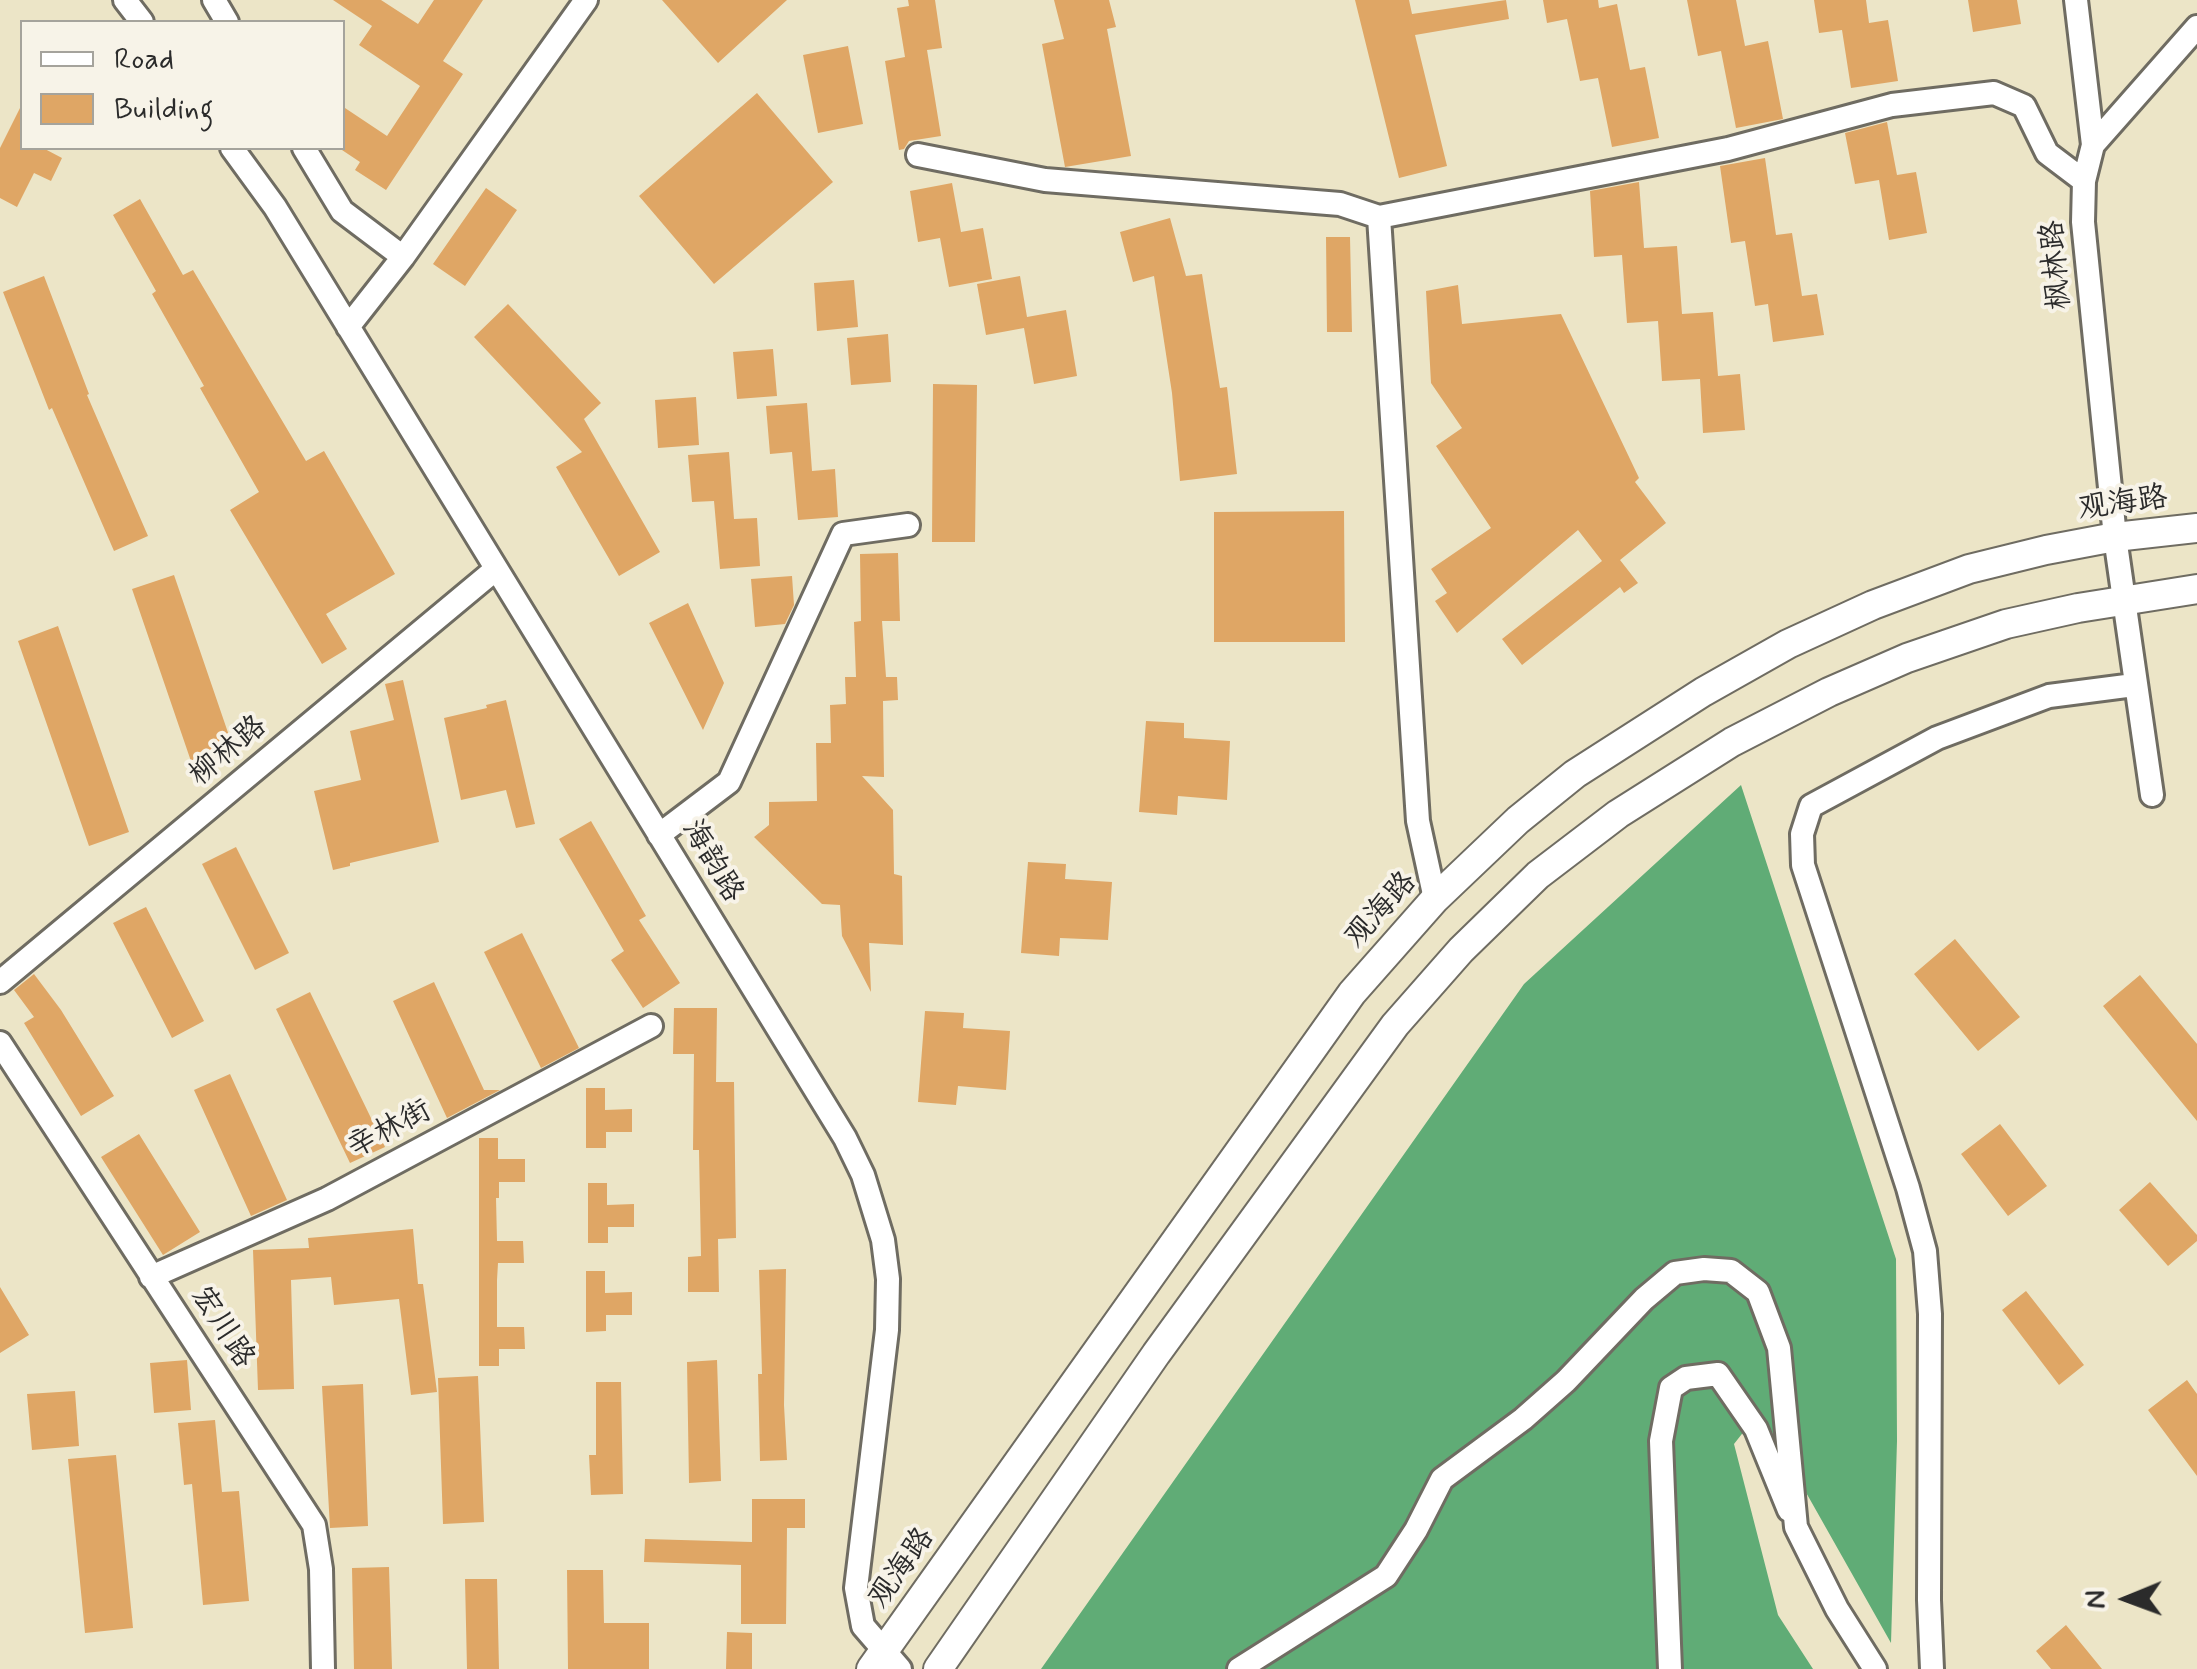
<!DOCTYPE html>
<html>
<head>
<meta charset="utf-8">
<style>
  body { margin:0 }
  #map { position:relative; width:2197px; height:1669px; overflow:hidden; background:#ece5c7; font-family:Mynerve,sans-serif }
  canvas { display:block }
  .legend { position:absolute; left:20px; top:20px; width:325px; height:130px; box-sizing:border-box; background:#f7f3e8; border:2px solid #a5a39c; margin:0; padding:12px 18px; list-style:none; font-size:30px; color:#2b2b2b }
  .legend li { display:flex; align-items:center; gap:20px; height:50px }
  .legend b { width:50px; border:2px solid #a5a39c }
  .north { position:absolute; left:2077px; top:1549px; width:100px; height:100px; -webkit-text-stroke:8px #f7f3e8; paint-order:stroke; rotate:269deg; font-size:28px; font-weight:700; line-height:40px; text-align:center; color:#2b2b2b }
  .north::after { content:''; display:block; margin:auto; width:35px; height:45px; background:#2b2b2b; clip-path:polygon(50% 0,100% 100%,50% 72%,0 100%) }
</style>
</head>
<body>
<div id="map">
<canvas width="2197" height="1669"></canvas>
<ul class="legend">
<li><b style="height:12px;background:#fff"></b>Road</li>
<li><b style="height:28px;background:#dfa665"></b>Building</li>
</ul>
<div class="north">N</div>
</div>
<script>
const c = document.querySelector('canvas').getContext('2d');
c.lineJoin = 'round';
function fill(path, color) {
  c.fillStyle = color;
  c.fill(path, 'evenodd');
}
function shape(rows) {
  const path = new Path2D();
  for (const r of rows) {
    path.moveTo(r[0], r[1]);
    for (let i = 2; i < r.length; i += 2) path.lineTo(r[i], r[i + 1]);
  }
  return path;
}
function trace(path, color, width, dash) {
  c.strokeStyle = color;
  c.lineWidth = width;
  c.lineCap = dash ? 'butt' : 'round';
  c.setLineDash(dash || []);
  c.stroke(path);
}
function write(font, color, halo, rows, align = 'center') {
  c.font = font + ' Mynerve,"LXGW WenKai TC",sans-serif';
  c.lineWidth = 8;
  c.setLineDash([]);
  c.textBaseline = 'middle';
  c.strokeStyle = halo;
  c.fillStyle = color;
  for (const [text, x, y, turn = 0] of rows) {
    c.save();
    c.translate(x, y);
    c.rotate((+turn || 0) * Math.PI / 180);
    c.textAlign = isNaN(turn) ? turn : align;
    if (halo) c.strokeText(text, 0, 0);
    c.fillText(text, 0, 0);
    c.restore();
  }
}
const forest = shape([
  [1741,785,1896,1259,1897,1441,1891,1643,1760,1411,1734,1444,1778,1615,1813,1669,1041,1669,1524,984]
]);
const building = shape([
  [333,0,381,0,418,24,434,0,483,0,443,61,463,74,386,190,355,170,360,162,342,150,342,106,387,136,420,86,359,45,372,26],
  [662,0,787,0,718,63],
  [908,0,935,0,942,48,927,50,941,136,909,141,904,149,899,150,885,61,905,57,897,8,909,6],
  [1054,0,1109,0,1116,27,1107,29,1131,156,1065,167,1042,44,1064,39],
  [1355,0,1409,0,1412,14,1506,0,1509,19,1415,35,1447,166,1399,178],
  [1543,0,1598,0,1599,8,1617,4,1630,70,1645,67,1659,138,1612,147,1598,78,1580,81,1567,19,1547,23],
  [1687,0,1736,0,1745,46,1768,41,1783,119,1736,128,1721,51,1698,56],
  [1814,0,1866,0,1869,23,1888,20,1898,81,1851,88,1842,30,1819,33],
  [1968,0,2017,0,2021,24,1973,32],
  [848,46,863,124,818,133,803,55],
  [757,93,833,182,714,284,639,196],
  [22,104,22,148,43,148,62,158,51,181,34,173,17,207,0,198,0,148],
  [1887,122,1897,175,1916,172,1927,233,1889,240,1879,180,1855,184,1845,133],
  [1765,158,1776,235,1792,233,1802,296,1817,294,1824,335,1773,342,1768,304,1755,306,1745,241,1731,243,1720,166],
  [1639,182,1644,248,1677,246,1682,314,1713,312,1718,376,1740,374,1745,430,1703,433,1700,379,1662,381,1658,321,1627,323,1622,255,1594,257,1590,191],
  [952,183,961,232,983,228,992,279,949,287,940,238,918,242,910,191],
  [486,188,517,210,465,286,433,264],
  [140,199,183,275,193,270,306,461,324,451,395,574,326,614,347,649,322,664,230,510,259,492,200,388,204,386,152,294,156,291,113,215],
  [1170,218,1186,276,1202,274,1220,388,1227,387,1237,474,1180,481,1172,393,1154,276,1133,282,1120,232],
  [1326,237,1350,237,1352,332,1327,332],
  [44,276,89,394,87,395,148,536,114,551,52,408,49,410,3,292],
  [1020,276,1027,317,1066,310,1077,376,1034,384,1024,328,986,335,977,284],
  [854,280,858,327,817,331,814,283],
  [1458,285,1462,324,1561,314,1639,478,1635,482,1666,523,1620,560,1638,583,1624,593,1620,587,1522,665,1502,639,1602,561,1578,530,1457,633,1435,601,1447,593,1431,569,1491,528,1436,446,1462,428,1431,383,1426,291],
  [508,304,601,403,584,419,660,552,619,576,556,467,582,452,474,337],
  [888,334,891,382,851,385,847,338],
  [773,349,777,396,737,399,733,352],
  [933,384,977,385,975,542,932,542],
  [696,397,699,445,658,448,655,400],
  [807,403,812,471,835,469,838,517,798,520,792,452,770,454,766,406],
  [729,452,734,519,757,518,760,566,720,569,714,501,692,502,688,455],
  [1344,511,1345,642,1214,642,1214,512],
  [898,553,900,621,882,621,886,677,897,677,898,700,883,701,884,777,862,776,893,810,894,874,902,876,903,945,869,943,871,992,842,936,840,905,822,904,754,837,769,825,769,802,817,801,816,743,831,743,830,705,846,704,845,677,856,677,854,622,861,621,860,554],
  [174,575,236,756,194,770,132,589],
  [792,576,794,605,785,624,755,627,751,579],
  [688,603,724,683,703,730,649,623],
  [58,626,129,832,89,846,18,641],
  [403,680,439,842,350,863,350,866,333,870,314,791,361,780,350,731,394,720,385,684],
  [506,700,535,824,516,828,506,790,461,800,444,718,487,708,486,705],
  [1146,721,1184,723,1184,738,1230,741,1227,800,1178,796,1177,815,1139,812],
  [591,821,646,916,639,920,680,983,643,1008,611,960,624,951,559,839],
  [236,847,289,953,255,970,202,864],
  [1028,862,1066,864,1065,879,1112,882,1108,940,1060,938,1059,956,1021,953],
  [146,907,204,1021,172,1038,113,923],
  [522,933,579,1048,541,1068,484,952],
  [1955,939,2020,1017,1978,1051,1914,974],
  [34,974,61,1010,114,1096,81,1116,24,1023,34,1017,14,990],
  [2140,975,2197,1044,2197,1121,2103,1006],
  [434,982,484,1090,500,1090,447,1118,393,1001],
  [310,992,385,1147,350,1163,276,1009],
  [674,1008,717,1008,716,1082,734,1082,736,1238,718,1239,719,1292,688,1292,688,1257,701,1256,699,1150,693,1150,694,1054,673,1054],
  [925,1011,964,1013,963,1028,1010,1031,1006,1090,958,1086,956,1105,918,1102],
  [230,1074,287,1200,251,1216,194,1090],
  [586,1088,605,1088,605,1110,632,1109,632,1132,606,1132,606,1148,586,1148],
  [2000,1124,2047,1186,2008,1216,1961,1154],
  [139,1134,200,1232,163,1255,101,1157],
  [479,1138,498,1138,498,1159,525,1159,525,1182,499,1182,499,1198,496,1198,497,1241,523,1241,524,1263,498,1263,497,1280,497,1327,524,1327,525,1349,499,1349,499,1366,479,1366],
  [2150,1182,2197,1235,2197,1241,2168,1266,2119,1210],
  [588,1183,607,1183,607,1205,634,1204,634,1227,608,1227,608,1243,588,1243],
  [413,1229,418,1284,423,1284,437,1392,411,1395,399,1299,334,1305,331,1277,291,1280,294,1389,258,1390,253,1250,309,1248,308,1238],
  [786,1269,784,1405,787,1460,760,1461,758,1374,762,1374,759,1270],
  [586,1271,605,1271,605,1293,632,1292,632,1315,606,1315,606,1331,586,1332],
  [0,1287,29,1335,0,1353],
  [2026,1291,2084,1365,2059,1385,2002,1310],
  [187,1360,191,1410,154,1413,150,1363],
  [717,1360,721,1481,689,1483,687,1362],
  [478,1376,484,1522,443,1524,438,1378],
  [2187,1380,2197,1394,2197,1476,2148,1410],
  [596,1382,621,1382,623,1494,591,1495,589,1455,596,1455],
  [363,1384,368,1526,330,1528,322,1386],
  [75,1391,79,1446,32,1450,27,1394],
  [215,1420,222,1492,239,1491,249,1601,203,1605,192,1484,184,1485,178,1423],
  [116,1455,133,1628,85,1633,68,1459],
  [752,1499,805,1499,805,1528,787,1528,786,1624,741,1624,741,1565,644,1562,645,1539,752,1542],
  [389,1567,392,1669,354,1669,352,1568],
  [567,1570,603,1570,604,1623,649,1623,649,1669,568,1669],
  [465,1579,497,1579,499,1669,467,1669],
  [2066,1625,2102,1669,2051,1669,2036,1651],
  [727,1632,752,1633,752,1669,726,1669]
]);
const minor = shape([
  [125,0,142,22],
  [214,0,227,22],
  [2076,0,2093,145],
  [232,148,275,207,845,1138,863,1175,883,1240,888,1279,887,1330,856,1588,863,1626,900,1669],
  [304,148,342,211,403,257],
  [918,155,1045,180,1340,204,1379,217,1418,821,1435,899],
  [1379,217,1728,149,1892,105,1994,93,2024,106,2047,153,2084,181],
  [348,327,403,257,586,0],
  [2152,795,2115,537,2083,222,2084,181,2093,145,2197,27],
  [659,835,729,782,843,534,908,525],
  [0,982,496,569],
  [0,1043,314,1525,321,1569,323,1669],
  [151,1277,327,1199,651,1026],
  [1239,1669,1386,1576,1416,1530,1442,1479,1523,1419,1566,1381,1644,1299,1675,1273,1704,1269,1731,1271,1758,1292,1779,1348,1796,1527,1837,1609,1875,1669],
  [1670,1669,1661,1441,1671,1388,1686,1378,1718,1374,1756,1429,1789,1510],
  [1932,1669,1929,1600,1930,1314,1925,1251,1908,1188,1803,865,1802,834,1811,806,1937,738,2049,696,2134,685]
]);
const major = shape([
  [871,1669,1352,993,1435,899,1518,820,1575,774,1703,692,1788,644,1873,605,1969,569,2046,550,2115,537,2197,528],
  [938,1669,1156,1354,1395,1025,1461,950,1538,875,1618,814,1732,742,1829,692,1907,658,2006,624,2078,608,2197,589]
]);
const streetNames = [
  ["枫林路",2058,265,-95],
  ["观海路",2123,505,-8],
  ["柳林路",229,752,-40],
  ["海韵路",711,862,59],
  ["观海路",1382,911,-48],
  ["辛林街",390,1131,-28],
  ["宏川路",221,1328,57],
  ["观海路",903,1569,-55]
];
fill(forest, '#60ac76');
fill(building, '#dfa665');
trace(minor, '#6f6c62', 28);
trace(major, '#6f6c62', 32);
trace(minor, '#fff', 22);
trace(major, '#fff', 28);
write('30px', '#2b2b2b', '#f7f3e8', streetNames);
</script>
</body>
</html>
